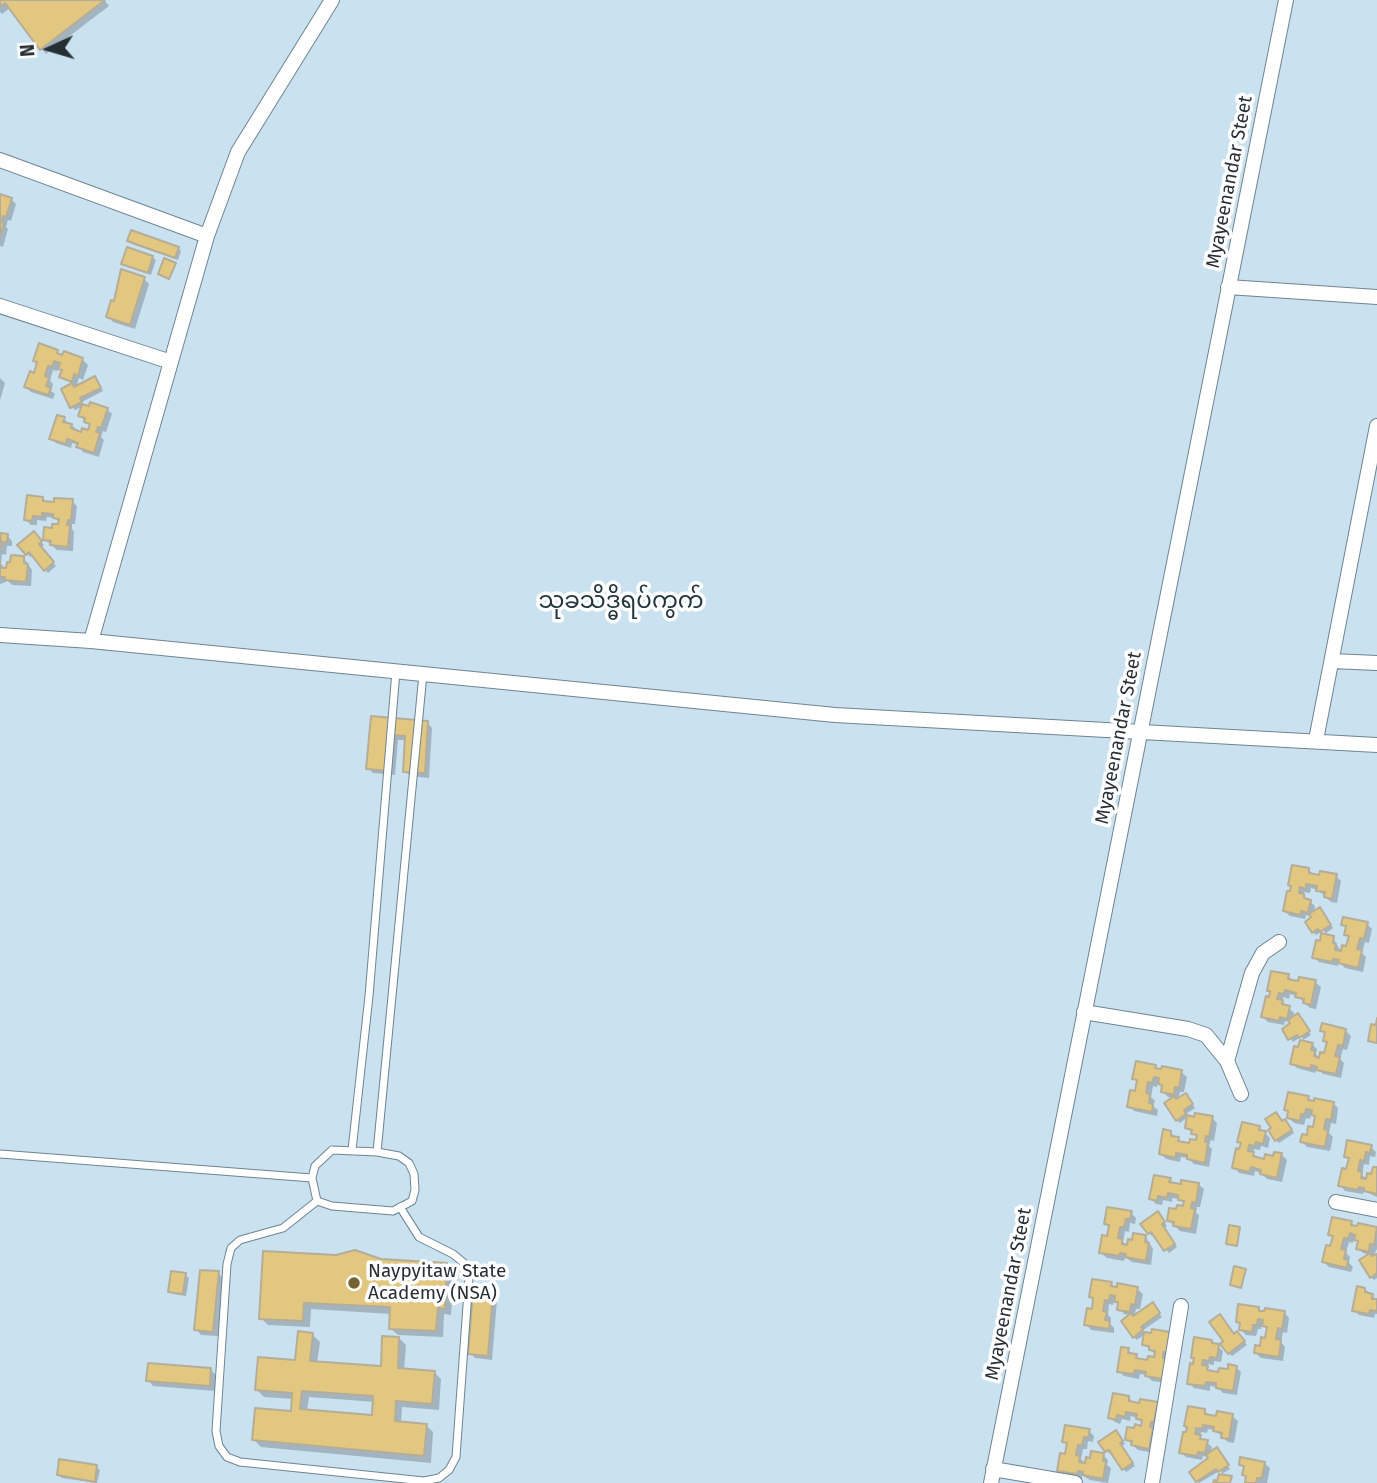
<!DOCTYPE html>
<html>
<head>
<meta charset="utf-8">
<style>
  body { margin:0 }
  #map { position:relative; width:1377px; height:1483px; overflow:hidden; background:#cae2ef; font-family:"Fira Sans",sans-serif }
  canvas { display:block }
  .north { position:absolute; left:14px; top:14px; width:70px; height:70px; -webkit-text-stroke:5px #fff; paint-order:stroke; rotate:266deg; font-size:19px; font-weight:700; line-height:28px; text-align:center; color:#262f34 }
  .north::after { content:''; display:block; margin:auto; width:24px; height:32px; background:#262f34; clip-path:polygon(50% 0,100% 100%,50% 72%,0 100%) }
</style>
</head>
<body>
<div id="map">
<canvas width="1377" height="1483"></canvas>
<div class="north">N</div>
</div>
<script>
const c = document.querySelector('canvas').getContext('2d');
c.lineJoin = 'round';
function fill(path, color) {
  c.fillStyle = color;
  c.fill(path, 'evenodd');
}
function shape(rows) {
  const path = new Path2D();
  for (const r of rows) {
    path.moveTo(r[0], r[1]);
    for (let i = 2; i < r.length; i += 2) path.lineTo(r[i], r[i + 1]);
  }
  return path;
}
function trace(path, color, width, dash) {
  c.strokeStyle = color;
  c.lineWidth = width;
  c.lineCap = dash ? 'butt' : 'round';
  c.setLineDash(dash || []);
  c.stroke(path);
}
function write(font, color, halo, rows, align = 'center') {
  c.font = font + ' "Fira Sans","Noto Sans Myanmar",sans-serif';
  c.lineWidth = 7;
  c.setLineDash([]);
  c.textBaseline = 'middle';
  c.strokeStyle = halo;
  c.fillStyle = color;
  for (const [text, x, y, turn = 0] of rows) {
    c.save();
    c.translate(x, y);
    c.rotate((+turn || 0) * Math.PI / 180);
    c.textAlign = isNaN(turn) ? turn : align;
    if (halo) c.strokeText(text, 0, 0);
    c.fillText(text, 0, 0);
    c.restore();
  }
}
const shadow = shape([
  [0,0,104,0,109,6,46,54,10,8,2,14,0,12],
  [0,196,11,199,16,204,11,221,8,220,6,227,8,229,3,247,0,246],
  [129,241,178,248,181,251,178,260,132,244],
  [152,257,156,260,151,275,123,264],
  [144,279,149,284,135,329,113,322,108,317,115,303],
  [57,351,63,358,65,354,83,360,88,365,83,380,79,378,76,388,95,378,103,391,82,402,84,406,107,409,112,414,106,432,103,431,101,437,104,440,99,457,83,452,79,445,72,443,71,448,56,443,51,438,64,419,82,434,89,432,91,427,80,416,83,406,75,410,72,407,63,390,74,384,61,377,63,372,59,367,57,371,53,370,50,381,53,384,51,391,55,394,53,399,31,392,26,387,35,375,39,364,35,360],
  [0,378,5,383,0,400],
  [43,498,48,504,72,501,77,506,75,524,72,524,72,529,74,532,73,551,57,550,45,540,60,526,60,523,55,518,47,517,46,521,37,520,37,525,31,525,26,520],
  [34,534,44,545,41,548,56,566,48,573,33,554,30,557,20,545],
  [0,535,7,535,12,541,12,546,7,546,6,555,2,554,1,564,8,571,23,557,32,570,31,586,12,585,8,581,0,584],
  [372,718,427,722,432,728,429,778,410,776,405,771,407,740,398,740,395,775,373,773,368,768],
  [1309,870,1315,876,1336,876,1341,881,1337,903,1331,902,1318,890,1311,888,1310,893,1304,892,1304,896,1315,906,1314,913,1322,912,1333,928,1325,934,1324,930,1316,935,1313,932,1315,917,1306,915,1305,919,1290,916,1284,911,1291,893],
  [1343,924,1367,924,1372,929,1369,943,1365,942,1362,953,1366,957,1363,972,1345,968,1341,964,1338,963,1338,966,1319,962,1314,957,1333,938,1342,953,1348,949,1350,938,1346,934,1348,928],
  [1288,976,1294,982,1315,982,1321,987,1316,1009,1310,1008,1297,996,1290,994,1289,999,1283,997,1282,1002,1294,1013,1293,1019,1301,1018,1311,1035,1303,1040,1302,1036,1293,1042,1284,1029,1293,1023,1285,1021,1284,1025,1268,1022,1263,1017,1271,993,1269,990],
  [1322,1031,1346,1031,1351,1036,1347,1050,1343,1049,1340,1059,1344,1063,1341,1078,1323,1074,1319,1070,1316,1070,1315,1073,1297,1068,1292,1063,1312,1044,1317,1049,1316,1054,1320,1059,1326,1055,1328,1044,1325,1041,1326,1035],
  [1155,1067,1160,1071,1181,1072,1187,1077,1184,1092,1180,1092,1178,1101,1188,1098,1195,1108,1186,1114,1188,1117,1180,1123,1177,1120,1175,1098,1168,1097,1163,1091,1163,1087,1158,1082,1157,1087,1153,1086,1151,1097,1155,1101,1153,1106,1158,1110,1157,1116,1134,1111,1129,1106,1136,1093,1138,1082,1134,1078],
  [1308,1098,1312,1102,1333,1103,1338,1108,1336,1124,1331,1123,1329,1133,1333,1137,1330,1151,1307,1147,1302,1142,1314,1129,1316,1118,1311,1113,1310,1119,1306,1118,1304,1125,1294,1123,1289,1118,1290,1113,1286,1109],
  [1212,1118,1217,1123,1214,1141,1211,1140,1209,1146,1212,1149,1209,1167,1194,1164,1188,1158,1181,1157,1180,1162,1166,1159,1161,1154,1171,1133,1184,1144,1197,1142,1198,1138,1187,1128],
  [1282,1123,1288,1124,1294,1133,1279,1143,1276,1140],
  [1259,1127,1270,1138,1268,1148,1261,1146,1260,1150,1254,1149,1253,1153,1259,1159,1265,1161,1282,1155,1287,1160,1282,1182,1267,1179,1261,1173,1255,1171,1254,1176,1239,1173,1234,1167,1242,1145,1239,1142],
  [1371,1147,1376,1152,1375,1157,1370,1156,1369,1165,1364,1164,1362,1175,1368,1180,1377,1169,1377,1197,1364,1191,1363,1194,1345,1191,1340,1185,1348,1171,1350,1160,1346,1156],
  [1170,1179,1176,1185,1198,1184,1204,1189,1200,1207,1197,1207,1196,1213,1199,1215,1196,1234,1180,1231,1168,1220,1184,1208,1185,1204,1179,1199,1172,1198,1172,1202,1163,1200,1162,1205,1156,1204,1151,1199],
  [1131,1213,1136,1218,1135,1224,1130,1223,1129,1232,1125,1231,1123,1242,1129,1247,1145,1236,1153,1249,1151,1265,1132,1262,1125,1257,1124,1261,1107,1258,1101,1253,1109,1238,1110,1228,1106,1224],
  [1160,1217,1167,1226,1164,1228,1177,1247,1169,1253,1155,1234,1152,1236,1149,1233],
  [1351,1223,1356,1227,1359,1225,1377,1229,1377,1249,1373,1257,1377,1256,1377,1278,1374,1280,1371,1277,1370,1255,1363,1253,1358,1248,1359,1243,1354,1238,1353,1243,1349,1242,1346,1253,1350,1257,1349,1263,1353,1267,1351,1272,1329,1267,1324,1262,1332,1248,1334,1238,1330,1234],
  [381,1261,446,1264,454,1272,451,1315,444,1314,443,1337,398,1335,390,1328,391,1314,311,1309,310,1327,268,1325,261,1318],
  [218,1273,223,1278,218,1336,201,1335,196,1329],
  [185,1275,189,1278,186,1296,173,1294,170,1291],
  [1111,1284,1115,1288,1137,1289,1143,1294,1140,1309,1136,1309,1134,1318,1155,1308,1162,1317,1142,1331,1145,1334,1137,1340,1134,1337,1131,1315,1124,1314,1114,1299,1113,1305,1109,1304,1108,1315,1111,1318,1110,1324,1114,1328,1114,1333,1091,1330,1086,1324,1093,1311,1095,1301,1090,1297],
  [1365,1289,1377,1300,1377,1314,1375,1314,1374,1318,1359,1315,1354,1310],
  [492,1295,497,1300,492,1360,475,1358,470,1353],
  [1258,1309,1262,1313,1284,1312,1289,1318,1287,1333,1283,1332,1281,1342,1285,1347,1283,1361,1261,1358,1256,1353,1267,1340,1268,1329,1262,1324,1261,1329,1258,1329,1256,1336,1246,1335,1241,1330,1241,1325,1238,1322],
  [312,1334,320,1342,317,1363,382,1368,399,1338,406,1345,404,1370,434,1372,441,1379,439,1410,402,1407,401,1423,426,1425,433,1432,431,1463,261,1447,254,1440,292,1413,294,1399,264,1397,257,1390,297,1362],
  [309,1397,375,1402,374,1417,307,1411],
  [1169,1334,1168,1383,1152,1381,1146,1375,1140,1374,1139,1379,1124,1376,1119,1371,1128,1350,1141,1361,1149,1362,1155,1359,1156,1355,1144,1344],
  [1240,1336,1247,1345,1232,1356,1229,1353],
  [1211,1341,1223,1351,1221,1362,1214,1361,1214,1365,1208,1364,1207,1368,1212,1373,1220,1374,1236,1367,1241,1372,1237,1395,1223,1393,1217,1387,1210,1386,1210,1391,1194,1388,1189,1383,1195,1366,1196,1360,1193,1357],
  [211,1370,216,1375,215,1391,153,1386,148,1380],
  [1129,1398,1135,1404,1157,1404,1162,1409,1154,1453,1138,1450,1126,1439,1143,1428,1143,1423,1138,1418,1131,1416,1130,1421,1122,1419,1120,1424,1115,1422,1110,1417],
  [1205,1411,1210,1417,1232,1416,1238,1421,1234,1443,1228,1442,1215,1430,1208,1429,1207,1433,1201,1432,1200,1437,1212,1447,1211,1454,1219,1453,1230,1469,1222,1474,1221,1470,1199,1483,1191,1472,1212,1458,1203,1456,1202,1460,1186,1457,1181,1452],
  [1089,1431,1094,1436,1093,1442,1088,1441,1087,1449,1083,1449,1081,1459,1086,1465,1103,1455,1108,1460,1107,1465,1111,1468,1108,1483,1090,1480,1082,1475,1082,1479,1064,1475,1059,1470,1066,1456,1068,1445,1064,1441],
  [1119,1435,1125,1444,1122,1446,1135,1466,1126,1472,1112,1453,1110,1454,1101,1442],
  [1264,1463,1270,1468,1267,1483,1246,1483,1247,1478,1244,1474,1245,1468,1241,1464],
  [96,1467,100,1470,97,1483,62,1478,58,1475]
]);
const building = shape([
  [0,0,105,0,40,50,5,3,0,7,0,0],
  [0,194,12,198,6,217,3,216,1,222,4,223,0,236,0,194],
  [131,230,179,247,175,258,127,241,131,230],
  [127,247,153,256,148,273,121,264,127,247],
  [164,258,176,263,169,279,158,274,164,258],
  [121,269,145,277,130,325,106,317,111,300,114,301,121,269],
  [39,343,58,350,57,353,62,355,64,351,83,358,78,376,74,374,72,382,59,377,62,370,58,369,60,363,54,361,52,367,48,366,45,376,49,378,46,386,51,388,48,395,24,387,30,371,34,373,37,362,33,361,39,343],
  [95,376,101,388,80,398,82,402,70,408,61,389,72,383,74,387,95,376],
  [90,402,108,408,101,428,98,427,96,432,100,433,94,453,76,447,78,443,67,439,66,444,49,439,57,415,65,417,63,422,72,424,71,428,81,432,82,428,88,430,90,424,84,422,85,418,78,416,82,404,89,406,90,402],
  [27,495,43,497,43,501,54,502,54,498,73,499,71,520,68,520,67,525,70,525,68,547,50,545,51,541,43,540,44,527,52,528,52,524,58,524,59,519,53,518,53,514,42,513,42,517,33,516,32,521,24,520,27,495],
  [34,531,42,541,39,544,54,562,44,571,29,552,26,555,17,545,34,531],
  [0,533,8,534,7,542,2,542,2,550,0,533],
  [11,555,24,556,24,563,28,564,26,582,5,580,5,577,0,577,0,561,0,568,6,568,7,562,10,562,11,555],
  [371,716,428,721,425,773,403,772,405,736,393,735,390,771,366,769,371,716],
  [1292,865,1309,868,1309,873,1319,875,1320,871,1337,874,1332,899,1324,897,1325,892,1316,891,1317,886,1306,884,1306,889,1300,887,1299,893,1304,894,1304,898,1311,900,1308,913,1301,911,1300,915,1283,911,1287,891,1290,891,1291,886,1288,885,1292,865],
  [1320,907,1331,925,1320,932,1318,929,1312,933,1305,922,1311,917,1309,914,1320,907],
  [1343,917,1368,922,1364,939,1360,938,1357,949,1362,950,1358,968,1338,963,1339,960,1333,959,1333,962,1312,958,1316,940,1320,941,1321,933,1334,936,1333,943,1336,944,1335,950,1341,951,1342,945,1346,946,1349,936,1344,935,1346,926,1341,925,1343,917],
  [1271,971,1289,974,1288,979,1298,981,1299,977,1316,980,1311,1005,1303,1003,1304,999,1295,997,1296,993,1285,990,1284,994,1279,993,1277,999,1283,1000,1282,1004,1290,1006,1287,1019,1280,1017,1279,1021,1261,1017,1266,996,1269,997,1270,991,1267,991,1271,971],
  [1298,1013,1310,1031,1299,1038,1297,1035,1288,1040,1282,1029,1290,1023,1288,1020,1298,1013],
  [1377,1018,1377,1043,1368,1041,1371,1024,1376,1025,1377,1018],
  [1322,1023,1346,1029,1343,1046,1338,1045,1335,1056,1340,1057,1336,1074,1316,1070,1317,1067,1311,1065,1311,1069,1290,1064,1294,1046,1298,1047,1300,1040,1313,1043,1311,1050,1315,1051,1314,1056,1319,1058,1320,1052,1324,1053,1327,1042,1323,1041,1325,1032,1320,1031,1322,1023],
  [1136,1061,1156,1065,1155,1068,1161,1069,1162,1066,1182,1070,1179,1088,1175,1087,1174,1095,1161,1092,1162,1085,1158,1084,1159,1078,1154,1077,1152,1083,1148,1082,1146,1093,1150,1094,1149,1103,1153,1104,1152,1112,1127,1107,1130,1090,1135,1091,1137,1080,1132,1079,1136,1061],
  [1288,1092,1309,1096,1308,1100,1314,1101,1314,1098,1334,1102,1331,1120,1326,1119,1324,1129,1328,1130,1325,1147,1300,1142,1302,1134,1307,1135,1308,1126,1313,1127,1315,1116,1311,1115,1312,1110,1306,1109,1305,1114,1301,1114,1300,1121,1287,1118,1288,1111,1284,1110,1288,1092],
  [1186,1093,1193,1104,1184,1110,1186,1114,1176,1121,1164,1103,1174,1096,1176,1099,1186,1093],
  [1276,1112,1282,1121,1285,1119,1292,1130,1275,1141,1268,1130,1271,1128,1265,1119,1276,1112],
  [1195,1113,1213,1116,1209,1137,1206,1136,1205,1142,1208,1142,1205,1163,1187,1159,1187,1155,1176,1153,1176,1158,1159,1154,1163,1129,1171,1131,1171,1136,1179,1137,1178,1141,1189,1143,1190,1139,1196,1140,1197,1135,1191,1134,1192,1130,1185,1128,1187,1115,1194,1117,1195,1113],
  [1242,1122,1260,1126,1259,1130,1266,1131,1263,1144,1256,1142,1255,1146,1249,1145,1248,1151,1254,1152,1253,1156,1264,1159,1265,1154,1273,1156,1274,1152,1282,1153,1277,1178,1260,1174,1261,1170,1251,1167,1249,1172,1232,1168,1236,1148,1239,1149,1241,1143,1237,1142,1242,1122],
  [1347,1140,1372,1145,1370,1153,1366,1152,1364,1161,1360,1160,1358,1171,1362,1172,1361,1178,1366,1179,1367,1173,1371,1174,1373,1167,1377,1167,1377,1194,1364,1191,1364,1188,1359,1187,1358,1190,1338,1186,1342,1168,1346,1169,1349,1158,1344,1157,1347,1140],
  [1154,1175,1171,1178,1169,1182,1181,1184,1181,1180,1199,1183,1196,1203,1192,1202,1191,1208,1195,1209,1191,1229,1173,1226,1174,1222,1167,1221,1169,1208,1176,1209,1177,1205,1183,1206,1184,1201,1178,1200,1178,1195,1168,1193,1167,1198,1158,1196,1157,1201,1149,1199,1154,1175],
  [1107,1207,1132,1211,1130,1219,1126,1219,1124,1227,1120,1227,1118,1238,1122,1239,1122,1244,1127,1245,1128,1239,1132,1240,1133,1233,1146,1235,1145,1242,1149,1243,1146,1261,1125,1257,1126,1254,1120,1253,1120,1256,1099,1253,1102,1235,1107,1236,1109,1225,1104,1224,1107,1207],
  [1158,1211,1165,1222,1162,1224,1175,1244,1164,1251,1151,1232,1148,1234,1140,1224,1158,1211],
  [1332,1217,1352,1221,1351,1225,1357,1226,1358,1223,1377,1227,1374,1245,1370,1244,1369,1252,1356,1249,1358,1241,1354,1240,1355,1235,1350,1233,1348,1239,1344,1238,1341,1249,1346,1250,1344,1259,1348,1260,1347,1268,1322,1262,1326,1245,1330,1246,1333,1236,1328,1235,1332,1217],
  [1229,1225,1240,1227,1237,1246,1226,1244,1229,1225],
  [355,1250,381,1259,447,1263,445,1309,438,1308,436,1331,389,1329,390,1307,304,1303,303,1321,259,1319,263,1251,336,1255,355,1250],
  [1370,1253,1372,1256,1377,1254,1377,1273,1370,1278,1359,1260,1370,1253],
  [1234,1266,1246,1269,1241,1288,1230,1285,1234,1266],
  [200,1270,219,1271,213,1332,194,1330,200,1270],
  [171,1271,186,1273,183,1294,168,1292,171,1271],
  [1092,1279,1112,1282,1111,1286,1117,1287,1117,1283,1138,1287,1135,1305,1131,1304,1130,1312,1117,1310,1118,1302,1114,1302,1115,1296,1110,1295,1109,1301,1105,1300,1103,1311,1107,1312,1105,1320,1110,1321,1109,1329,1084,1325,1087,1308,1092,1309,1093,1298,1089,1297,1092,1279],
  [1357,1286,1365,1288,1365,1292,1373,1294,1372,1299,1377,1299,1377,1311,1370,1310,1369,1314,1352,1311,1357,1286],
  [473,1291,493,1293,488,1356,468,1354,473,1291],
  [1153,1302,1160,1313,1141,1327,1143,1330,1133,1338,1121,1321,1131,1313,1133,1316,1153,1302],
  [1238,1304,1259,1307,1259,1311,1264,1311,1265,1308,1285,1311,1282,1329,1278,1328,1276,1339,1281,1340,1279,1357,1254,1353,1255,1345,1260,1346,1261,1337,1265,1338,1267,1327,1262,1326,1263,1320,1258,1319,1257,1325,1253,1325,1252,1332,1239,1330,1240,1323,1236,1322,1238,1304],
  [1220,1314,1234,1334,1237,1331,1245,1341,1228,1354,1220,1344,1223,1341,1209,1322,1220,1314],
  [1152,1329,1170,1332,1167,1353,1163,1352,1163,1358,1166,1359,1163,1379,1145,1376,1146,1372,1135,1370,1134,1374,1117,1372,1121,1347,1129,1348,1128,1353,1137,1354,1136,1358,1147,1360,1148,1356,1154,1357,1155,1351,1149,1350,1149,1346,1142,1345,1144,1332,1151,1333,1152,1329],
  [298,1331,313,1333,310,1361,381,1366,382,1336,399,1337,398,1368,435,1371,432,1404,396,1401,395,1421,427,1424,424,1456,252,1440,255,1408,291,1411,292,1393,255,1390,258,1357,295,1360,298,1331],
  [302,1391,373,1396,372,1415,300,1409,302,1391],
  [1194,1337,1212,1340,1212,1343,1219,1344,1217,1358,1210,1357,1209,1361,1203,1360,1202,1365,1208,1366,1207,1370,1218,1372,1219,1368,1228,1369,1228,1364,1237,1366,1233,1391,1216,1388,1216,1383,1206,1382,1205,1386,1187,1384,1190,1363,1193,1364,1194,1358,1191,1358,1194,1337],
  [148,1363,211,1368,210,1386,146,1381,148,1363],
  [1113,1393,1129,1396,1129,1401,1139,1403,1140,1399,1158,1402,1154,1422,1151,1422,1150,1427,1153,1428,1149,1449,1131,1445,1132,1441,1125,1440,1127,1427,1134,1428,1135,1424,1141,1426,1142,1420,1136,1419,1137,1414,1126,1412,1125,1417,1117,1415,1116,1420,1108,1418,1113,1393],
  [1188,1406,1205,1409,1205,1414,1216,1416,1217,1411,1233,1414,1229,1439,1221,1438,1222,1433,1213,1431,1214,1427,1203,1425,1202,1429,1196,1428,1195,1434,1201,1435,1200,1439,1208,1440,1205,1453,1198,1452,1197,1456,1179,1453,1183,1432,1186,1432,1187,1427,1184,1426,1188,1406],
  [1065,1425,1090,1429,1088,1438,1084,1437,1082,1445,1078,1445,1076,1455,1080,1456,1079,1462,1085,1463,1086,1457,1090,1458,1091,1451,1104,1453,1103,1461,1106,1461,1103,1479,1083,1475,1083,1472,1078,1471,1077,1474,1057,1471,1060,1453,1065,1454,1067,1443,1062,1442,1065,1425],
  [1116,1430,1123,1441,1120,1443,1133,1463,1122,1470,1109,1450,1105,1452,1098,1442,1116,1430],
  [1217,1447,1229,1465,1218,1472,1216,1469,1196,1482,1189,1472,1208,1458,1206,1455,1217,1447],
  [1240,1457,1265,1462,1262,1478,1257,1478,1256,1483,1245,1483,1246,1476,1242,1475,1244,1466,1239,1465,1240,1457],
  [59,1459,97,1465,95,1482,57,1475,59,1459],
  [1219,1474,1232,1476,1230,1483,1213,1483,1214,1480,1217,1481,1219,1474]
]);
const lane = shape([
  [332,1150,377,1152,399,1156,409,1163,414,1174,415,1190,412,1201,393,1211,332,1206,317,1201,312,1178,315,1166,332,1150],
  [352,1150,369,996,396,671],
  [377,1152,423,674],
  [0,1154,312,1178],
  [317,1201,283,1228,240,1240,231,1248,227,1264,216,1431,219,1446,227,1457,240,1462,424,1481,439,1478,449,1470,456,1457,469,1278,464,1263,453,1254,419,1237,400,1207]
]);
const street = shape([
  [0,160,207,236],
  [1228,287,1377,297],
  [0,306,171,362],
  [0,635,91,641,835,715,1377,745],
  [91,641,207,236,238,152,332,0],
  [1332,661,1377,663],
  [1316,740,1377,426],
  [1084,1012,1188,1029,1206,1035,1227,1061,1241,1094],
  [1227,1061,1252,973,1263,953,1279,942],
  [1336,1202,1377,1210],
  [993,1469,1075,1483],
  [991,1483,1286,0],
  [1152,1483,1181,1306]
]);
const markers = [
  [354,1283,7,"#746230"]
];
const streetNames = [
  ["Myayeenandar Steet",1230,182,-79],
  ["Myayeenandar Steet",1119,738,-79],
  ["Myayeenandar Steet",1009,1294,-79]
];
const poiNames = [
  ["Naypyitaw State",368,1272],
  ["Academy (NSA)",368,1294]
];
const quarterNames = [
  ["သုခသိဒ္ဓိရပ်ကွက်",621,602]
];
fill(shadow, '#0003');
fill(building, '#e2c780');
trace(building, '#b5ad98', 2);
trace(lane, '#6e8490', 9);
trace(street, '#6e8490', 16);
trace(lane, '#fff', 7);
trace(street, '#fff', 14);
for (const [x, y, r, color] of markers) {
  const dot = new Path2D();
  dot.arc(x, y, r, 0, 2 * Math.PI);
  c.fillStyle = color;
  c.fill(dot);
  trace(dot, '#fff', 2.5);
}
write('19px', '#262f34', '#fff', streetNames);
write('19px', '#262f34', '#fff', poiNames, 'left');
write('23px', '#21353f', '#fff', quarterNames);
</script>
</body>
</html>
